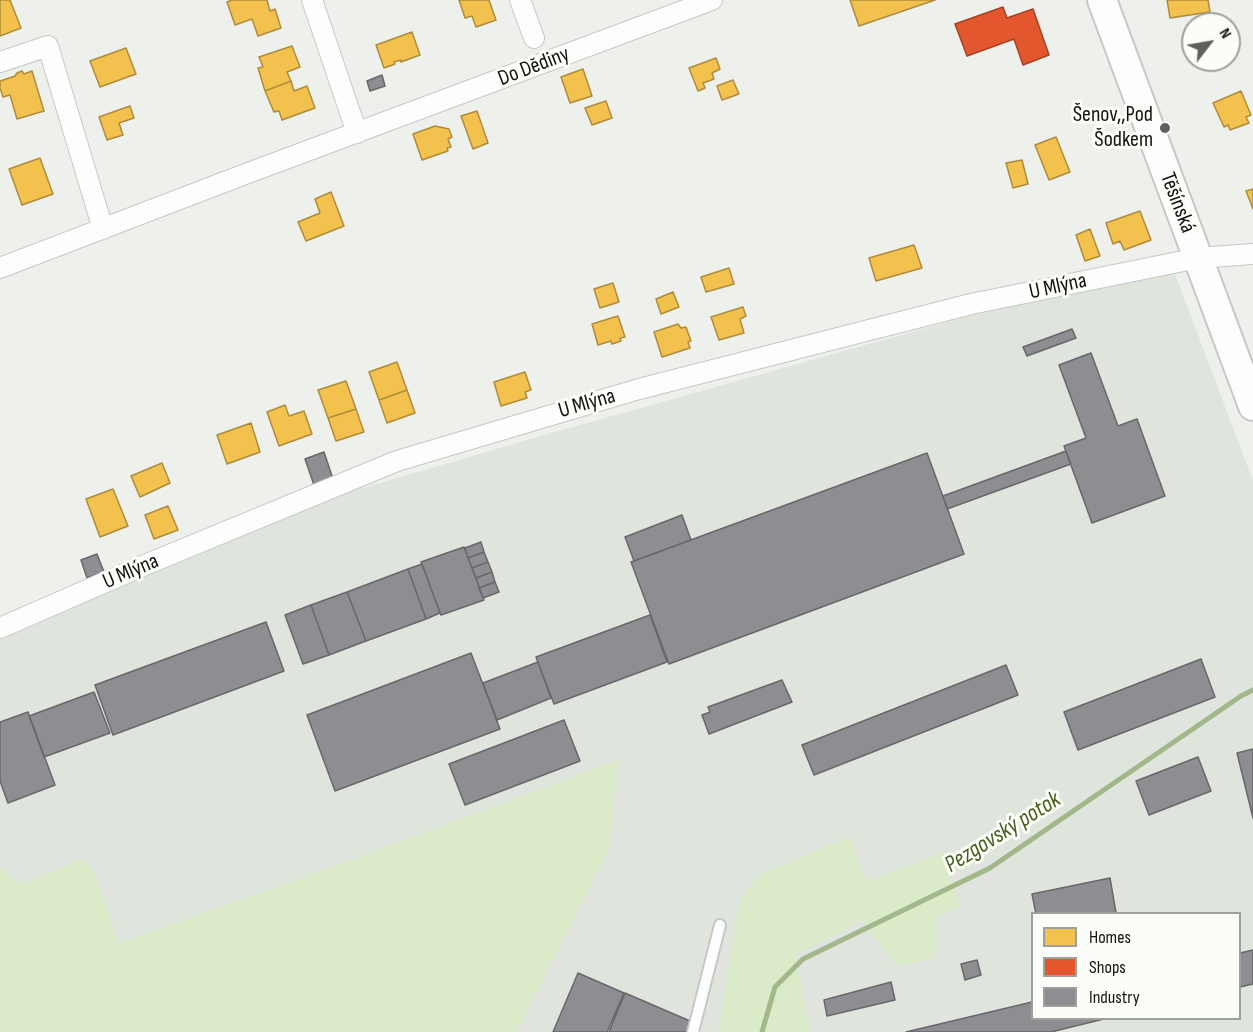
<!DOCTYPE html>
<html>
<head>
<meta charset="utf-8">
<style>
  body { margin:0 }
  #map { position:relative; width:1253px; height:1032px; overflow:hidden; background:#eef0ec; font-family:"Sofia Sans Condensed",sans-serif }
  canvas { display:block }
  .legend { position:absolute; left:1031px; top:912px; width:210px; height:108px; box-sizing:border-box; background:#fbfef8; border:2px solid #9da09b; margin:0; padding:8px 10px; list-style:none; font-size:18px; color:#111210 }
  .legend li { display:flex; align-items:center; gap:12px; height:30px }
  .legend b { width:30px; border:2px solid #9da09b }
  .north { position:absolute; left:1181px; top:12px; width:60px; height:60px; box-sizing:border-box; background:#fbfef8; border:2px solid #9da09b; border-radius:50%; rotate:59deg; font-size:16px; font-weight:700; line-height:24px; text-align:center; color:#111210 }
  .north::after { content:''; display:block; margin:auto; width:21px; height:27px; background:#5e605d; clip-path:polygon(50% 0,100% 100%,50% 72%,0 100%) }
</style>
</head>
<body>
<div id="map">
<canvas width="1253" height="1032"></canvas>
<ul class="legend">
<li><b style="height:16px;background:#f2c14e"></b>Homes</li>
<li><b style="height:16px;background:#e4572e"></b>Shops</li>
<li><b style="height:16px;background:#8d8d92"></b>Industry</li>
</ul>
<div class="north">N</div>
</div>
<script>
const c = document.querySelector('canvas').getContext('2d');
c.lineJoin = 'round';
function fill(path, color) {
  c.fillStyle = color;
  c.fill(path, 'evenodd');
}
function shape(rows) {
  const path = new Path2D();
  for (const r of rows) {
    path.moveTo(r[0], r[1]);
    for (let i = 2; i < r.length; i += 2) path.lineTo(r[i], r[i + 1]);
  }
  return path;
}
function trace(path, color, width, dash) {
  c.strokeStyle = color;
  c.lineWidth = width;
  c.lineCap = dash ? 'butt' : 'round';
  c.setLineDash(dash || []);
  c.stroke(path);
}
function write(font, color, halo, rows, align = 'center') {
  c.font = font + ' "Sofia Sans Condensed",sans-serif';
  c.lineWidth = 6;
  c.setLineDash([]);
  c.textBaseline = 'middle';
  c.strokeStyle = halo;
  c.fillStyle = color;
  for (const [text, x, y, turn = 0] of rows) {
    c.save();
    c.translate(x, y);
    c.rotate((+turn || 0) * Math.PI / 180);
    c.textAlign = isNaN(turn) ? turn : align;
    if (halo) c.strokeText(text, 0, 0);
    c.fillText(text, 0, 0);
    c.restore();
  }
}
const built = shape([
  [1169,258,1253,481,1253,1032,809,1032,809,1025,795,955,803,950,862,920,875,936,936,957,935,916,866,882,739,903,718,1032,516,1032,609,848,617,760,322,871,119,943,95,874,20,885,0,867,0,636,336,496,541,436,1069,288],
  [1032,914,1240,914,1240,1018,1032,1018]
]);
const green = shape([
  [618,760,609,848,516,1032,0,1032,0,867,20,885,83,859,95,874,119,943,322,871],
  [849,837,866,882,944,852,960,908,935,916,936,958,897,966,861,920,795,955,809,1025,809,1032,718,1032,739,903,759,875]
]);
const homes = shape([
  [0,0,10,0,21,28,0,36,0,0],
  [232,0,267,0,270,11,275,9,281,28,258,36,252,19,235,25,227,2,232,0],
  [459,0,489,0,496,20,476,27,472,16,465,18,459,0],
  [850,0,935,0,859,26,850,0],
  [1167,0,1208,0,1210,12,1170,18,1167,0],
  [412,32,420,55,401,62,401,60,394,62,395,64,384,68,376,45,412,32],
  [292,46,300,67,287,72,291,81,265,91,258,68,263,67,259,57,292,46],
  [126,48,136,74,100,87,90,61,126,48],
  [716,58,720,69,712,73,714,79,703,83,705,88,698,91,689,68,716,58],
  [583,69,592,96,570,103,561,77,583,69],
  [22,71,24,74,32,71,44,111,17,119,10,95,3,97,0,88,0,81,15,76,17,73,22,71],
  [733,80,739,94,722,100,717,86,733,80],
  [291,81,294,91,307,86,315,108,282,120,279,111,274,112,265,91,291,81],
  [1241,91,1251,115,1246,117,1249,123,1230,130,1228,125,1224,127,1213,103,1241,91],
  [606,101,612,118,592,125,585,108,606,101],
  [130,106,134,118,119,123,123,135,107,140,99,117,130,106],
  [477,111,488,143,473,149,461,116,477,111],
  [435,126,449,129,452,137,448,139,451,147,447,148,448,151,422,160,413,134,435,126],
  [1056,137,1070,172,1049,180,1035,145,1056,137],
  [40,158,53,194,22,205,9,169,40,158],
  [1022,160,1028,184,1013,188,1006,163,1022,160],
  [1253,189,1253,209,1246,191,1253,189],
  [331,192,344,226,306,241,298,222,320,213,315,199,331,192],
  [1140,211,1151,240,1124,250,1120,241,1113,244,1106,223,1140,211],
  [1090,229,1100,256,1085,261,1076,235,1090,229],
  [914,245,922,268,876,281,869,258,914,245],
  [729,268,734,284,706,292,701,277,729,268],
  [613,283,619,302,600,308,594,289,613,283],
  [673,292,679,307,661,314,656,299,673,292],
  [743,307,746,316,740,319,744,333,719,340,711,317,743,307],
  [618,316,625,337,620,338,621,341,612,344,611,341,598,345,592,324,618,316],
  [678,324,681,328,686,327,691,341,688,342,690,348,662,357,654,332,678,324],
  [397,362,407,390,379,400,369,372,397,362],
  [525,372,531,390,525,392,527,398,501,406,494,382,525,372],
  [346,381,356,409,328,418,318,390,346,381],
  [407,390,415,413,387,423,379,400,407,390],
  [285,405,289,416,304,411,312,434,279,446,267,412,285,405],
  [356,409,364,432,336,441,328,418,356,409],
  [251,423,260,452,227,464,217,435,251,423],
  [162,463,170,483,140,497,131,476,162,463],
  [113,489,128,526,100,537,86,499,113,489],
  [168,506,178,530,154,539,145,515,168,506]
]);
const shops = shape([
  [1003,7,1007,18,1033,9,1049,55,1023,65,1014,39,967,56,955,24,1003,7]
]);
const industry = shape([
  [382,75,385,86,370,91,367,81,382,75],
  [1072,329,1076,338,1027,356,1023,347,1072,329],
  [1091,353,1118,426,1137,419,1165,496,1092,523,1064,446,1086,438,1059,365,1091,353],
  [1066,451,1071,464,947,509,943,496,1066,451],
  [324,452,333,479,314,485,305,459,324,452],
  [927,453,964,554,669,664,631,562,927,453],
  [682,515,691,540,634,561,625,537,682,515],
  [481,542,484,552,468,558,465,548,481,542],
  [464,547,484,600,441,615,421,562,464,547],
  [484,552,488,562,472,568,468,558,484,552],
  [97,554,104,572,87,578,81,560,97,554],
  [488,562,492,572,476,578,472,568,488,562],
  [422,564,440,613,426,619,408,569,422,564],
  [408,569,426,619,366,641,347,592,408,569],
  [492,572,495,582,479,588,476,578,492,572],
  [495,582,499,592,483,598,479,588,495,582],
  [347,592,366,641,329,655,311,605,347,592],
  [311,605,329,655,303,664,285,615,311,605],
  [650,615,667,662,554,704,536,657,650,615],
  [266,622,284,671,113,735,95,685,266,622],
  [471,653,500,729,335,791,307,715,471,653],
  [1201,659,1215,697,1078,750,1064,712,1201,659],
  [538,662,551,698,497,720,483,683,538,662],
  [1006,665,1018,695,814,775,802,745,1006,665],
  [782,680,792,702,709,734,702,715,710,712,708,707,782,680],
  [94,692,110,733,44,757,29,716,94,692],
  [28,712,55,785,8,803,0,781,0,722,28,712],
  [564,720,580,761,465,805,449,764,564,720],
  [1253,749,1253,818,1237,753,1253,749],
  [1198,757,1211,791,1149,815,1136,781,1198,757],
  [1110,878,1116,913,1036,914,1032,894,1110,878],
  [1253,950,1253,984,1240,987,1240,953,1253,950],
  [977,960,981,975,965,980,961,964,977,960],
  [578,973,624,993,607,1032,553,1032,578,973],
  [891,982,895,1000,827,1016,824,1000,891,982],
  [625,993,690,1021,686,1032,609,1032,625,993],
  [1032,1002,1032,1018,1108,1018,1051,1032,906,1032,1032,1002]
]);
const stream = shape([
  [762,1032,775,987,803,959,990,868,1241,696,1253,690]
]);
const lane = shape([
  [693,1032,720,925]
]);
const street = shape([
  [312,0,357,133],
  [520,0,534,38],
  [0,62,48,46,103,229],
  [0,268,248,173,712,0],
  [0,628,140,567,397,461,639,389,971,304,1198,258,1253,254]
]);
const secondary = shape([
  [1102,0,1253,406]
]);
const markers = [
  [1165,128,6,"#5e605d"]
];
const streetNames = [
  ["Do Dědiny",534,67,-21],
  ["Těšínská",1177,203,69],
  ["U Mlýna",1058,287,-12],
  ["U Mlýna",587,404,-16],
  ["U Mlýna",131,572,-23]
];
const poiNames = [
  ["Šenov,,Pod",1153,115],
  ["Šodkem",1153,140]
];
const waterNames = [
  ["Pezgovský potok",1003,833,-32]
];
fill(built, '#dfe4dc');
fill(green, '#dbebc9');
fill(homes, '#f2c14e');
trace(homes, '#ae8c3b', 1.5);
fill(shops, '#e4572e');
trace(shops, '#a54225', 1.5);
fill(industry, '#8d8d92');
trace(industry, '#68686b', 1.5);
trace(stream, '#a2b78a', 5);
trace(lane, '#c6c8c6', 14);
trace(street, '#c6c8c6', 22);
trace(secondary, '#c6c8c6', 32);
trace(lane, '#fcfdfc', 10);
trace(street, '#fcfdfc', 20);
trace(secondary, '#fcfdfc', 28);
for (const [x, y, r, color] of markers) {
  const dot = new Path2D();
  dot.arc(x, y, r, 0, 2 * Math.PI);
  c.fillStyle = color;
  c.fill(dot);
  trace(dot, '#fbfef8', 2);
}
write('22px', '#111210', '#fbfef8', streetNames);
write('22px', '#111210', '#fbfef8', poiNames, 'right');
write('italic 24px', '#45601e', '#fbfef8', waterNames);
</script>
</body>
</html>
